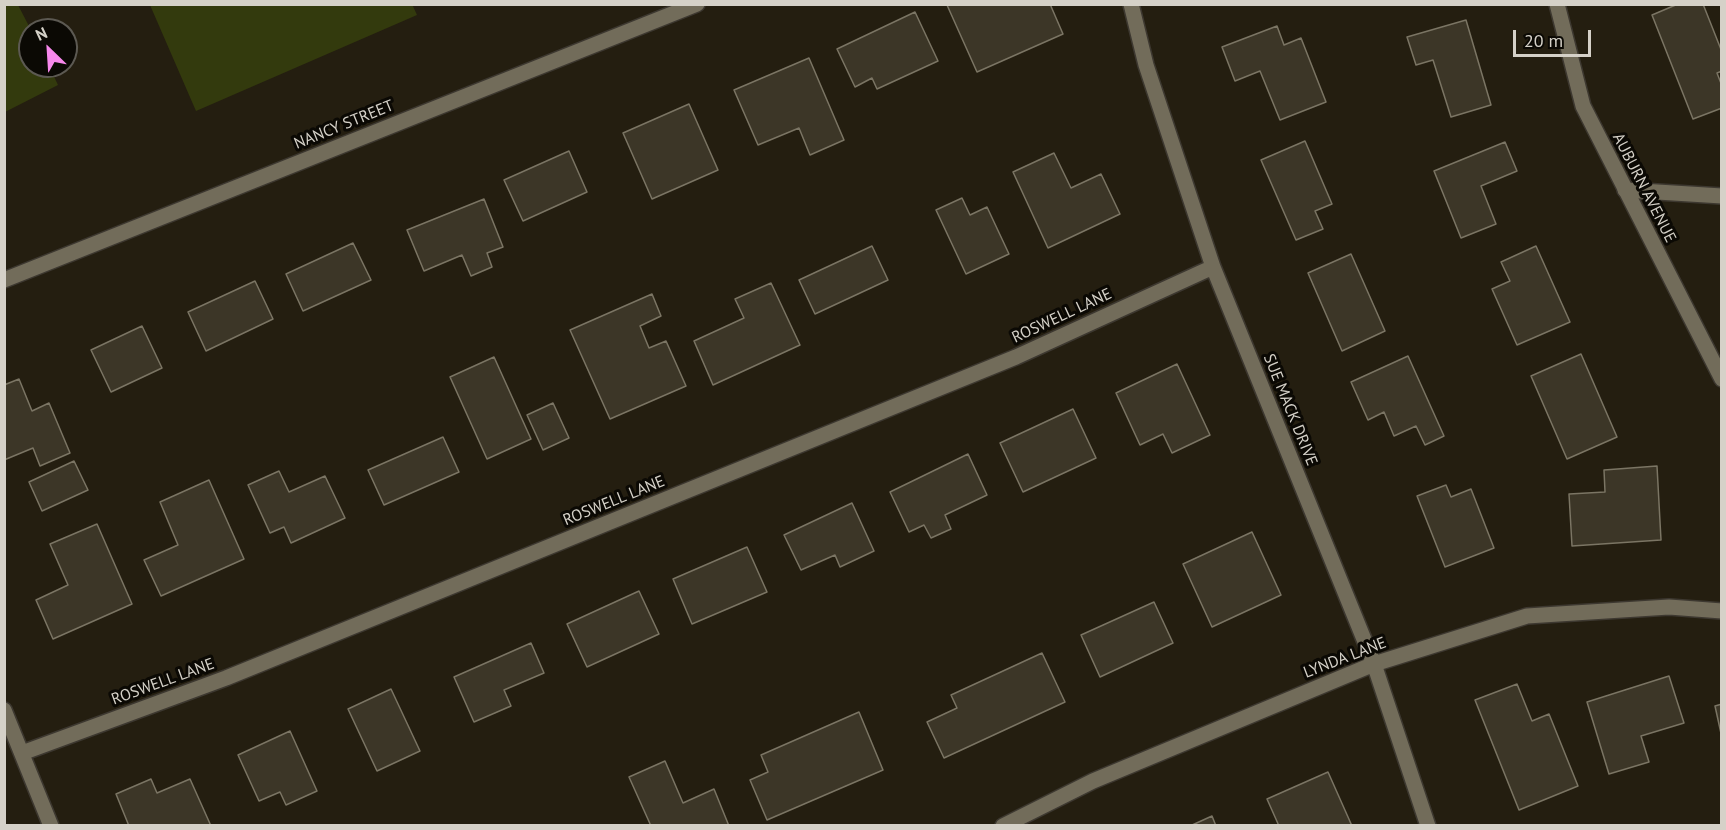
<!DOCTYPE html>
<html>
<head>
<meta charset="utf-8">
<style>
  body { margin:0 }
  #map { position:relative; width:1726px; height:830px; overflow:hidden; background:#241e10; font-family:"PT Sans",sans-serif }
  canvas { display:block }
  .frame { position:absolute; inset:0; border:6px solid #d5d1c8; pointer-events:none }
  .north { position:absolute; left:18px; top:18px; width:60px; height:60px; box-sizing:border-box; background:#0b0904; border:2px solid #5c5952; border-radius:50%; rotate:335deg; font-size:16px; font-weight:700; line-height:24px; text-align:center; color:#d5d1c8 }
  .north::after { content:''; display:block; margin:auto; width:21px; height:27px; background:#f788ec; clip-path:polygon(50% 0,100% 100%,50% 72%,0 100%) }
  .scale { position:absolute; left:1513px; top:30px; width:78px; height:27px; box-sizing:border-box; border:3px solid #d5d1c8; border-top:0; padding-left:8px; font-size:18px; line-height:21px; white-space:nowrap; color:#d5d1c8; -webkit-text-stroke:4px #0b0904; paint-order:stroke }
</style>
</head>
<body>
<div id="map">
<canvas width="1726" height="830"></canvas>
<div class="frame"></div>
<div class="north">N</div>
<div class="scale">20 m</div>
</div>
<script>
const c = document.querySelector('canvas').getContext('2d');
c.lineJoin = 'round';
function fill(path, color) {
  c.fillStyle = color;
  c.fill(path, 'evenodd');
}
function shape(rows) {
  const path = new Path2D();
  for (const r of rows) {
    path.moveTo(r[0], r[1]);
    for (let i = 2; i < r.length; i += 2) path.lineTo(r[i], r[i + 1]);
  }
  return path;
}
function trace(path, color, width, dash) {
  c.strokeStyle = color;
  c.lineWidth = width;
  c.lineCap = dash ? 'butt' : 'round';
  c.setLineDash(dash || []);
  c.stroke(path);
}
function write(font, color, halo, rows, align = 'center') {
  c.font = font + ' "PT Sans",sans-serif';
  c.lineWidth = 6;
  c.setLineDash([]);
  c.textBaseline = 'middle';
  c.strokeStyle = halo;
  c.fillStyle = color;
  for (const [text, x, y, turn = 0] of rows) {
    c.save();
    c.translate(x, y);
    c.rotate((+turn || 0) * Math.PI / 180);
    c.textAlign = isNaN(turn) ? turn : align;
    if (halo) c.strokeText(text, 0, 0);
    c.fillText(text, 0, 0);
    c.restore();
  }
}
const green = shape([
  [5,4,18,5,31,30,30,66,49,66,58,85,5,112],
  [412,4,417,15,196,111,150,5]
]);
const building = shape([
  [1050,4,1063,34,977,72,947,5,1050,4],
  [1678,4,1703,4,1722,52,1722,71,1717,73,1722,86,1722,108,1693,119,1652,15,1678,4],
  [915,12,938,61,877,89,872,78,855,87,837,49,915,12],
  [1466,20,1491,105,1451,117,1433,60,1416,65,1407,37,1466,20],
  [1277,26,1284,45,1301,38,1326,102,1280,120,1260,71,1235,81,1222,47,1277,26],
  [809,58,844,140,810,155,799,128,758,145,734,90,809,58],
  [689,104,718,170,652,199,623,133,689,104],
  [1305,141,1332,204,1315,211,1323,229,1296,240,1261,160,1305,141],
  [1505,142,1517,171,1481,186,1496,224,1461,238,1434,171,1505,142],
  [569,151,587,192,523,221,504,180,569,151],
  [1054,153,1071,188,1101,174,1120,214,1048,248,1013,172,1054,153],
  [962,198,970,215,987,207,1009,254,966,274,936,210,962,198],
  [484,199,503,247,487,253,492,267,471,276,462,255,424,271,407,230,484,199],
  [353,243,371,280,303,311,286,274,353,243],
  [872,246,888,280,815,314,799,280,872,246],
  [1536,246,1570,322,1517,345,1492,289,1510,281,1501,262,1536,246],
  [1351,254,1385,331,1342,351,1308,273,1351,254],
  [255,281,273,319,206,351,188,312,255,281],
  [771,283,800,345,713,385,694,341,744,318,735,299,771,283],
  [652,294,661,316,640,326,649,348,666,341,686,386,610,419,570,330,652,294],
  [142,326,162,368,111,392,91,350,142,326],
  [1581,354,1617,437,1567,459,1531,376,1581,354],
  [1408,356,1444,436,1425,445,1416,426,1394,436,1384,412,1368,420,1351,382,1408,356],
  [494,357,531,439,487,459,450,377,494,357],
  [1177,364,1210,435,1172,453,1163,434,1140,445,1116,393,1177,364],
  [19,379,32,411,49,403,70,453,40,466,33,448,4,460,4,385,19,379],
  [553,403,569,438,543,450,527,415,553,403],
  [1073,409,1096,458,1023,492,1000,443,1073,409],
  [443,437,459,472,384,505,368,470,443,437],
  [968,454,987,495,945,515,951,529,931,538,924,525,909,532,890,492,968,454],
  [74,461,88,490,42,511,29,482,74,461],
  [1657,466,1661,540,1572,546,1569,494,1605,492,1604,470,1657,466],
  [279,471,289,492,325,476,345,518,291,543,284,527,270,533,248,485,279,471],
  [209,480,244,559,161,596,144,560,178,545,160,502,209,480],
  [1446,485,1451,497,1471,489,1494,548,1445,567,1417,496,1446,485],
  [852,503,874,551,840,567,835,555,801,570,784,535,852,503],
  [97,524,132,604,53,639,36,600,68,585,50,544,97,524],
  [1252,532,1281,595,1212,627,1183,564,1252,532],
  [747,547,767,592,692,624,673,579,747,547],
  [639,591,659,634,587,667,567,624,639,591],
  [1154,602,1173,643,1100,677,1081,635,1154,602],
  [531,643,544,673,504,690,511,706,474,722,454,677,531,643],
  [1042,653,1065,702,944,758,927,722,957,708,951,695,1042,653],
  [1669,676,1684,723,1641,736,1649,762,1609,774,1587,702,1669,676],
  [1517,684,1532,721,1549,714,1578,786,1519,810,1475,700,1517,684],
  [391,689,420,751,377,771,348,709,391,689],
  [1722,704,1722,738,1715,706,1722,704],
  [859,712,883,770,767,820,750,780,768,772,761,755,859,712],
  [290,731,317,791,286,805,280,792,259,801,238,755,290,731],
  [665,761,683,803,714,789,729,826,651,826,629,777,665,761],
  [1328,772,1352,826,1279,826,1267,799,1328,772],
  [151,779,157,793,190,779,211,826,129,826,116,794,151,779],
  [1212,816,1216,826,1190,826,1212,816]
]);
const minor = shape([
  [1131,4,1146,65,1213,267,1374,664,1428,826],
  [1625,190,1722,196],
  [4,280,697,4],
  [4,710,51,826],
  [22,753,226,678,1016,357,1213,267],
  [1003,826,1093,781,1374,664,1527,616,1669,607,1722,611]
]);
const tertiary = shape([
  [1557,4,1583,106,1722,379]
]);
const streetNames = [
  ["NANCY STREET",344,125,-22],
  ["AUBURN AVENUE",1644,188,63],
  ["ROSWELL LANE",1062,316,-25],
  ["SUE MACK DRIVE",1290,410,68],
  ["ROSWELL LANE",614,501,-22],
  ["LYNDA LANE",1345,658,-21],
  ["ROSWELL LANE",163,682,-20]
];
fill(green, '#333a0d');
fill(building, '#3c3627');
trace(building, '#7b7564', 1.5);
trace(minor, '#3d3830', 18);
trace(tertiary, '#3d3830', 18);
trace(minor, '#726c5a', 15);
trace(tertiary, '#726c5a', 15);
write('16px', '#d5d1c8', '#0b0904', streetNames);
</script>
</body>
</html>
